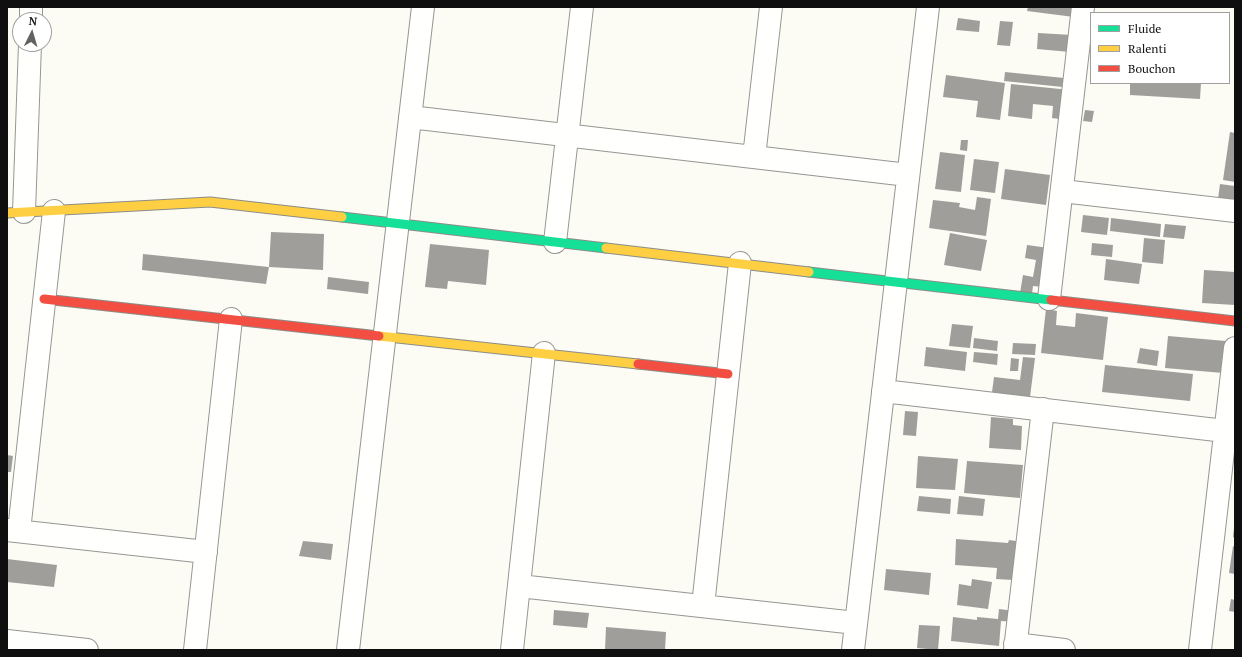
<!DOCTYPE html>
<html>
<head>
<meta charset="utf-8">
<style>
  body { margin:0 }
  #map { position:relative; width:1242px; height:657px; overflow:hidden; background:#fcfcf5; font-family:"PT Serif",serif }
  canvas { display:block }
  .frame { position:absolute; inset:0; border:8px solid #0f0f0f; pointer-events:none }
  .legend { position:absolute; left:1090px; top:12px; width:140px; height:72px; box-sizing:border-box; background:#fff; border:1px solid #9f9f9f; margin:0; padding:5px 7px; list-style:none; font-size:12px; color:#0f0f0f }
  .legend li { display:flex; align-items:center; gap:8px; height:20px }
  .legend b { width:20px; border:1px solid #9f9f9f }
  .north { position:absolute; left:12px; top:12px; width:40px; height:40px; box-sizing:border-box; background:#fff; border:1px solid #9f9f9f; border-radius:50%; rotate:5deg; font-size:11px; font-weight:700; line-height:16px; text-align:center; color:#0f0f0f }
  .north::after { content:''; display:block; margin:auto; width:14px; height:18px; background:#626260; clip-path:polygon(50% 0,100% 100%,50% 72%,0 100%) }
</style>
</head>
<body>
<div id="map">
<canvas width="1242" height="657"></canvas>
<div class="frame"></div>
<ul class="legend">
<li><b style="height:5px;background:#16e098"></b>Fluide</li>
<li><b style="height:5px;background:#ffcf43"></b>Ralenti</li>
<li><b style="height:5px;background:#f24e42"></b>Bouchon</li>
</ul>
<div class="north">N</div>
</div>
<script>
const c = document.querySelector('canvas').getContext('2d');
c.lineJoin = 'round';
function fill(path, color) {
  c.fillStyle = color;
  c.fill(path, 'evenodd');
}
function shape(rows) {
  const path = new Path2D();
  for (const r of rows) {
    path.moveTo(r[0], r[1]);
    for (let i = 2; i < r.length; i += 2) path.lineTo(r[i], r[i + 1]);
  }
  return path;
}
function trace(path, color, width, dash) {
  c.strokeStyle = color;
  c.lineWidth = width;
  c.lineCap = dash ? 'butt' : 'round';
  c.setLineDash(dash || []);
  c.stroke(path);
}
const building = shape([
  [1028,7,1075,7,1074,17,1027,11],
  [958,18,980,21,979,32,956,30],
  [1000,21,1013,22,1010,46,997,45],
  [1038,33,1072,35,1070,52,1037,49],
  [1005,72,1064,78,1063,87,1004,81],
  [946,75,1005,83,1000,120,976,117,978,101,943,97],
  [1130,83,1201,83,1200,99,1130,95],
  [1011,84,1070,90,1067,120,1052,118,1053,106,1033,104,1032,119,1008,116],
  [1085,110,1094,111,1092,122,1083,121],
  [1230,132,1235,133,1235,182,1223,180],
  [961,140,968,140,967,151,960,150],
  [940,152,965,155,961,192,935,189],
  [974,159,999,162,995,193,970,190],
  [1005,169,1050,175,1046,205,1001,199],
  [1220,184,1235,186,1235,201,1218,199],
  [977,197,991,199,986,236,929,228,933,200,960,203,959,207,975,210],
  [1083,215,1109,218,1107,235,1081,232],
  [1111,218,1161,224,1160,237,1110,231],
  [1165,224,1186,226,1184,239,1163,237],
  [271,232,324,234,323,270,269,267],
  [950,233,987,240,981,271,944,265],
  [1144,238,1165,240,1163,264,1142,262],
  [1092,243,1113,245,1112,257,1091,255],
  [430,244,489,250,486,285,448,281,447,289,425,287],
  [1027,245,1049,248,1043,287,1033,286,1032,294,1020,293,1023,275,1033,277,1036,260,1025,258],
  [143,254,269,267,266,284,142,270],
  [1106,259,1142,264,1139,284,1104,280],
  [1204,270,1235,272,1235,305,1202,303],
  [328,277,369,282,368,294,327,289],
  [1046,309,1057,311,1056,325,1075,327,1076,313,1108,317,1103,360,1041,353],
  [952,324,973,326,970,348,949,346],
  [1168,336,1226,341,1223,373,1165,368],
  [974,338,998,341,997,351,973,348],
  [1013,343,1036,344,1035,355,1012,354],
  [926,347,967,352,965,371,924,366],
  [1140,348,1159,351,1157,366,1137,363],
  [974,352,998,354,997,365,973,362],
  [1023,357,1035,358,1030,397,992,392,994,377,1020,380],
  [1011,358,1019,359,1018,371,1010,371],
  [1105,365,1193,374,1190,401,1102,392],
  [905,411,918,412,916,436,903,435],
  [991,417,1013,419,1013,425,1022,426,1021,450,989,448],
  [7,455,13,456,11,472,7,472],
  [918,456,958,459,955,490,916,488],
  [967,461,1023,465,1020,498,964,493],
  [919,496,951,499,950,514,917,511],
  [959,496,985,499,983,516,957,514],
  [1234,528,1235,528,1235,538,1233,537],
  [956,539,1008,543,1009,540,1016,541,1013,580,996,579,997,568,955,565],
  [303,541,333,544,331,560,299,556],
  [1233,546,1235,547,1235,574,1229,573],
  [7,559,57,565,54,587,7,582],
  [886,569,931,573,929,595,884,590],
  [972,579,992,582,988,609,957,605,959,584,971,586],
  [1231,599,1235,600,1235,612,1229,611],
  [999,609,1015,611,1014,622,1001,621,999,646,951,641,953,617,977,620,977,617,998,619],
  [554,610,589,613,587,628,553,625],
  [919,625,940,626,938,650,917,648],
  [606,627,666,632,665,650,605,650]
]);
const street = shape([
  [31,20,31,7],
  [410,117,908,175],
  [754,157,771,7],
  [1062,191,1235,211],
  [24,212,30,44],
  [555,242,582,7],
  [1049,299,1083,7],
  [883,391,1225,431],
  [7,530,206,552],
  [19,531,54,211],
  [519,586,856,623],
  [703,606,740,263],
  [7,641,87,650],
  [1015,644,1064,650],
  [195,650,231,319],
  [348,650,423,7],
  [512,650,544,353],
  [853,650,928,7],
  [1015,650,1043,409],
  [1200,650,1235,348]
]);
const fast = shape([
  [342,217,606,248],
  [809,272,1051,300]
]);
const slow = shape([
  [7,213,210,202,342,217],
  [606,248,809,272],
  [379,336,638,364]
]);
const jam = shape([
  [44,299,379,336],
  [1051,300,1235,321],
  [638,364,728,374]
]);
fill(building, '#a09e9a');
trace(street, '#969693', 24);
trace(fast, '#8c8c89', 11);
trace(slow, '#8c8c89', 11);
trace(jam, '#8c8c89', 11);
trace(street, '#fffffe', 22);
trace(fast, '#16e098', 9);
trace(slow, '#ffcf43', 9);
trace(jam, '#f24e42', 9);
</script>
</body>
</html>
